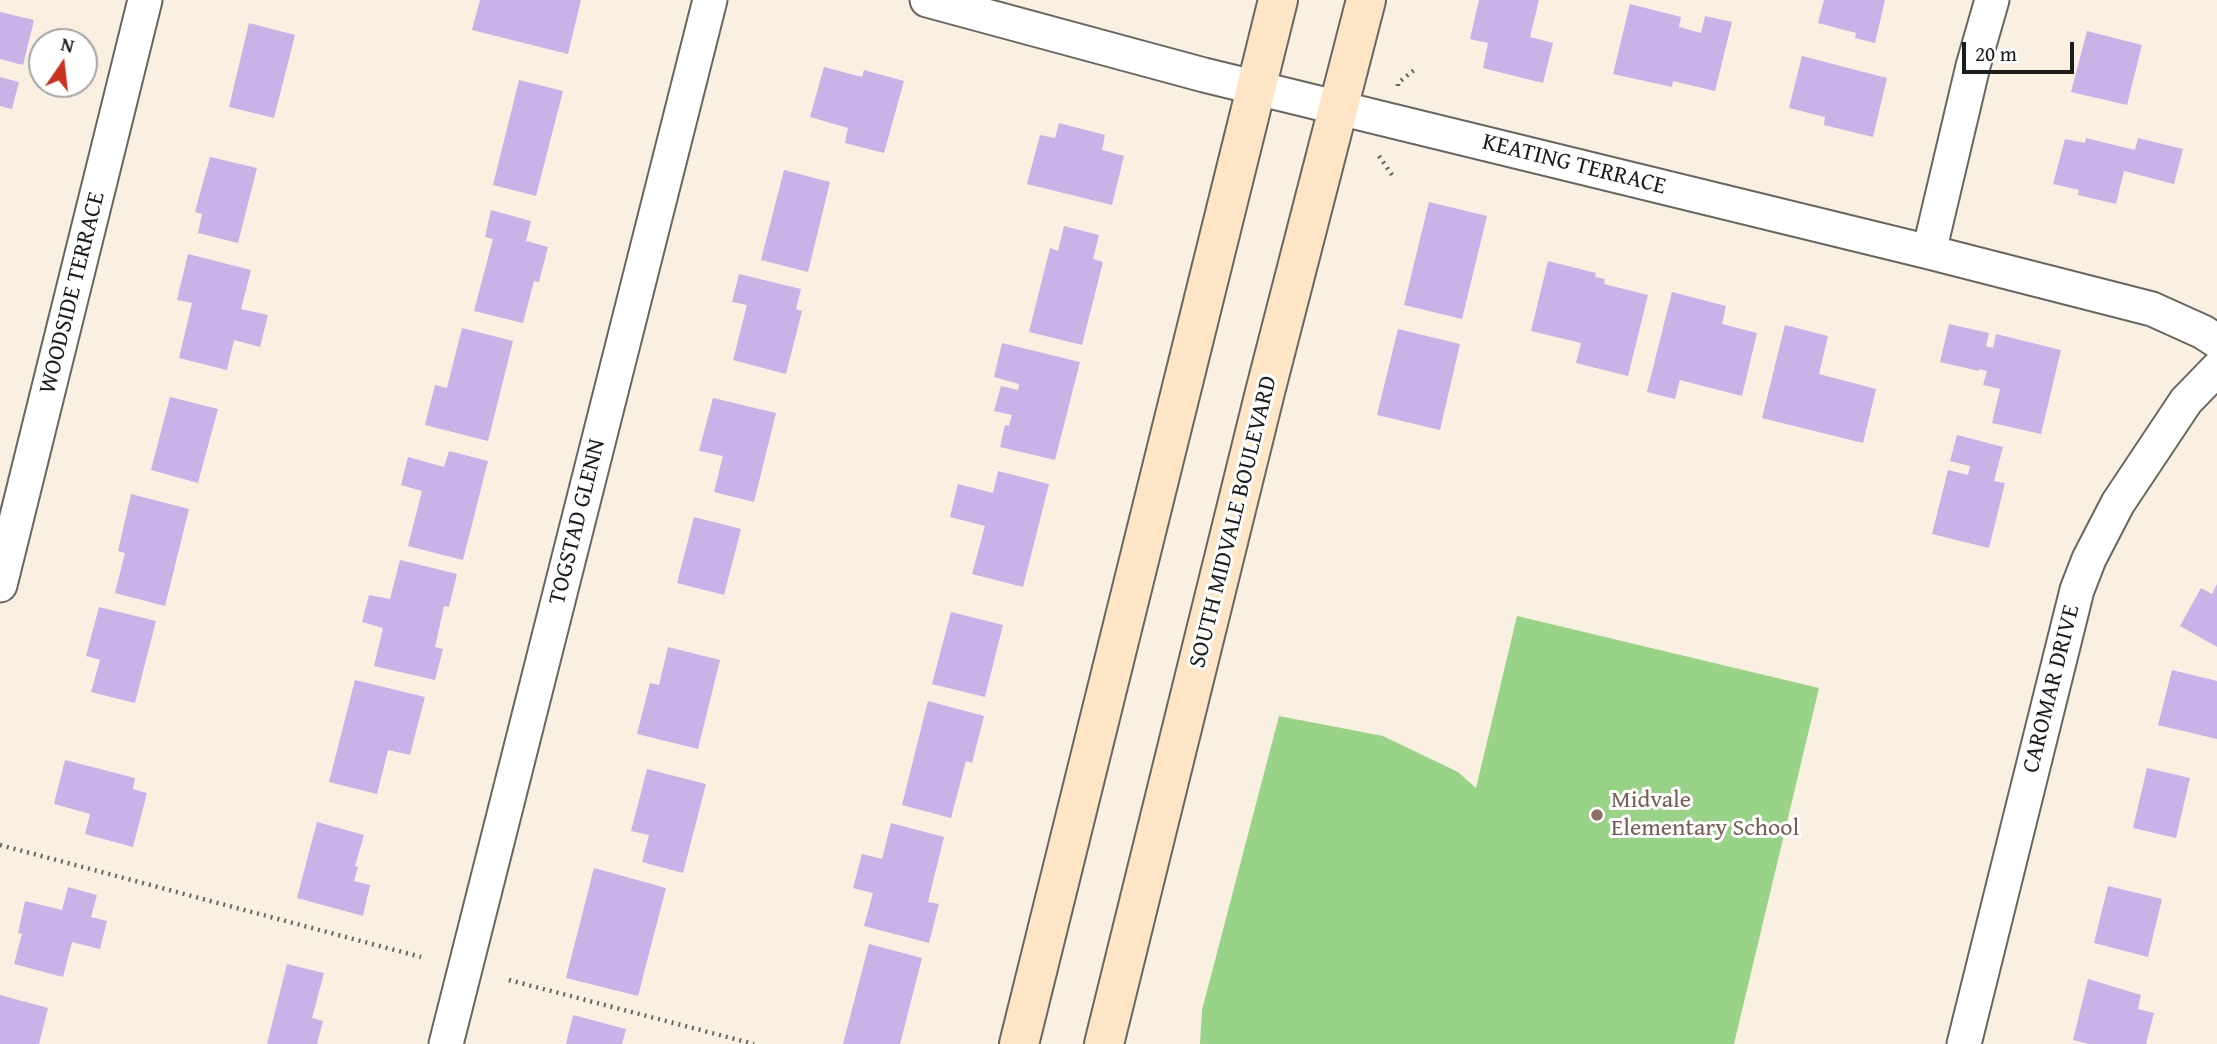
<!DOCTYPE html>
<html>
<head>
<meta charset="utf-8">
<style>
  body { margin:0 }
  #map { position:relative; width:2217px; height:1044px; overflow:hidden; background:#f9f0e2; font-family:"Gentium Book Plus",serif }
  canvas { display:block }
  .north { position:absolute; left:28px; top:28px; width:70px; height:70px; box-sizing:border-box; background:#fff; border:2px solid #a4a4a4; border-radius:50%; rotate:14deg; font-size:19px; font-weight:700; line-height:28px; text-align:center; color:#1c1c1c }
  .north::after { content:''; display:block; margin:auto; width:24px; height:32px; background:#c8321e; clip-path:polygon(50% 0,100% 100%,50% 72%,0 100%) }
  .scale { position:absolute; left:1962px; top:42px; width:112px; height:32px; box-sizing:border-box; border:4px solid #1c1c1c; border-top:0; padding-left:9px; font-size:21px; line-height:24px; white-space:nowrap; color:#1c1c1c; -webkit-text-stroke:5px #fff; paint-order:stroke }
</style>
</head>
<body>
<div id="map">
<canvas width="2217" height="1044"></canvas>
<div class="north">N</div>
<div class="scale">20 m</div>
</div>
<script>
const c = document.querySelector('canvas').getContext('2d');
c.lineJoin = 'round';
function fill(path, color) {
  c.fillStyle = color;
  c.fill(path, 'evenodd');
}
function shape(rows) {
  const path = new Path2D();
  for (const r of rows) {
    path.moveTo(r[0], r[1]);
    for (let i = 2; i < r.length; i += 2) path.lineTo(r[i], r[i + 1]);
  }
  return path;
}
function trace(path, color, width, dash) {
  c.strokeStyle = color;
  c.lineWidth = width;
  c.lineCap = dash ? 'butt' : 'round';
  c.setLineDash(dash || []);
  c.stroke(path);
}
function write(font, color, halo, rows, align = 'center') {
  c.font = font + ' "Gentium Book Plus",serif';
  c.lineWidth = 6;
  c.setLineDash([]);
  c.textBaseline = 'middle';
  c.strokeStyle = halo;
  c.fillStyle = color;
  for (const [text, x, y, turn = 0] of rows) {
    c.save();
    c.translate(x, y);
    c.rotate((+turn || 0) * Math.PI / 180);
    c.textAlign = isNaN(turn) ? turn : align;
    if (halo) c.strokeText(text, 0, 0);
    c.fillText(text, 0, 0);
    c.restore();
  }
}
const green = shape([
  [1517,616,1819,688,1734,1044,1200,1044,1202,1010,1279,716,1383,736,1458,772,1476,788]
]);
const building = shape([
  [480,0,581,0,568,54,472,30],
  [1479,0,1539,0,1530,37,1553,43,1543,83,1483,68,1488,43,1470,39],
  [1824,0,1885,0,1875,43,1855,38,1856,33,1818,23],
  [1630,4,1681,17,1679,27,1701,33,1705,16,1732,22,1715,91,1673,81,1672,87,1613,74],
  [0,12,34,20,23,65,0,59],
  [249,23,295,35,274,118,229,107],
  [2087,31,2142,45,2127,105,2071,92],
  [1802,56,1887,78,1873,137,1824,125,1825,117,1789,108],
  [824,67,862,77,864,70,904,81,884,153,845,143,848,128,810,117],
  [0,77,19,82,12,109,0,106],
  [519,80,563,91,536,196,493,185],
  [1059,123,1105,135,1102,150,1124,156,1112,205,1027,184,1040,135,1055,138],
  [2086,138,2135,150,2138,138,2183,149,2174,184,2124,171,2116,204,2078,195,2079,190,2053,184,2065,139,2085,143],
  [210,157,257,168,238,243,198,233,202,214,195,212],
  [784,170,830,182,808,272,761,260],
  [1429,202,1487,216,1462,319,1404,305],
  [491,210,531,221,526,241,548,247,539,282,534,281,523,323,474,311,493,239,485,237],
  [1064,226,1099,235,1093,259,1103,262,1082,345,1029,332,1050,248,1058,251],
  [188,254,251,270,241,309,268,315,260,347,234,340,227,370,179,358,192,303,177,300],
  [1548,261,1596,273,1595,277,1605,279,1604,284,1648,295,1628,376,1576,363,1581,343,1531,331],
  [739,274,801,289,796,309,802,311,786,374,733,360,747,305,732,302],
  [1672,292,1726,306,1722,324,1757,333,1742,396,1680,380,1675,399,1647,392],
  [1949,324,1989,333,1986,346,1993,348,1996,334,2061,350,2041,434,1992,423,2000,389,1983,385,1987,371,1979,369,1979,371,1940,362],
  [1785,325,1828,336,1819,374,1876,389,1863,443,1762,418],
  [462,328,513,341,488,441,425,425,435,385,447,388],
  [1398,329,1460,344,1440,430,1377,415],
  [1002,343,1080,362,1055,460,1000,447,1005,425,1009,426,1012,415,994,411,1001,386,1018,390,1019,384,994,377],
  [170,397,218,409,198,483,151,470],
  [713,398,776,413,754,502,714,492,723,456,699,451],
  [1957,435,2003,447,1994,481,2005,483,1989,548,1932,534,1948,470,1968,475,1970,466,1950,461],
  [449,451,488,461,463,560,408,546,422,491,401,485,408,457,444,467],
  [998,471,1049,484,1023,587,972,574,985,526,950,517,958,484,993,493],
  [131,494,189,509,165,606,115,593,125,553,118,551],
  [694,517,741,529,724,595,677,583],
  [400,560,457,574,449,607,444,606,435,647,443,649,435,680,374,666,383,628,362,622,369,595,390,599],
  [2217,584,2217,647,2180,626,2201,588,2212,594],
  [99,607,156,621,135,703,91,692,100,660,86,656],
  [951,612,1003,625,985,697,932,684],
  [668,647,720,660,698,749,637,734,650,683,659,685],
  [2172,670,2217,681,2217,739,2158,725],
  [355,680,425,697,410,755,388,750,377,794,329,782],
  [928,701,984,716,972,763,966,761,951,818,902,805],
  [65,760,135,778,133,789,147,793,133,847,85,834,90,814,54,804],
  [2147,768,2190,778,2176,838,2133,828],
  [647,769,706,784,683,873,642,862,649,835,631,831],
  [317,822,364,835,355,866,358,867,354,881,370,885,363,916,297,898],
  [891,823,944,837,928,902,939,904,929,943,864,926,873,893,853,888,862,854,882,859],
  [594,868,666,888,638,996,566,978],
  [2108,886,2162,899,2148,957,2094,943],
  [68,887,97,895,91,917,107,921,100,949,72,942,63,977,14,964,22,934,18,933,25,901,62,910],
  [869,944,922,958,900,1044,843,1044],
  [287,964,324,973,312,1018,323,1021,317,1044,267,1044],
  [2088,979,2141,995,2138,1009,2154,1013,2146,1044,2089,1044,2073,1040],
  [0,995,48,1008,39,1044,0,1044],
  [573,1015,626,1029,622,1044,566,1044]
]);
const path = shape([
  [1398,86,1398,83,1414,70],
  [1379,156,1392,175],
  [0,845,421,957],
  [509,980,754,1044]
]);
const minor = shape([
  [927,0,1204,75,1929,252,2152,309,2203,332,2217,341],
  [1929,252,1973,66,1992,0],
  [0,585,145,0],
  [446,1044,710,0],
  [1964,1044,2077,590,2089,559,2118,503,2186,401,2217,369]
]);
const secondary = shape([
  [1019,1044,1278,0],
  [1104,1044,1265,392,1366,0]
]);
const markers = [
  [1597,815,7,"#8d6e63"]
];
const streetNames = [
  ["KEATING TERRACE",1574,165,14],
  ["WOODSIDE TERRACE",73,293,-76],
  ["TOGSTAD GLENN",578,522,-76],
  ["SOUTH MIDVALE BOULEVARD",1234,522,-76],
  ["CAROMAR DRIVE",2052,689,-76]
];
const educationNames = [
  ["Midvale",1611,801],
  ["Elementary School",1611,829]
];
fill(green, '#99d387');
fill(building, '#c8b2e7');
trace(minor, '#696661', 37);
trace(secondary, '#696661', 42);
trace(path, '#696661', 4.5, [2, 5]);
trace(minor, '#fff', 33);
trace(secondary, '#fee5c5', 38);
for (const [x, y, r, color] of markers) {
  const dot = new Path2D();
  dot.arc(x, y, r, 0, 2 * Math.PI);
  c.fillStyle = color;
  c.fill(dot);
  trace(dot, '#fff', 2.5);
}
write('24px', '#1c1c1c', '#fff', streetNames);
write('24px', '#785e54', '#fff', educationNames, 'left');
</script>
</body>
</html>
